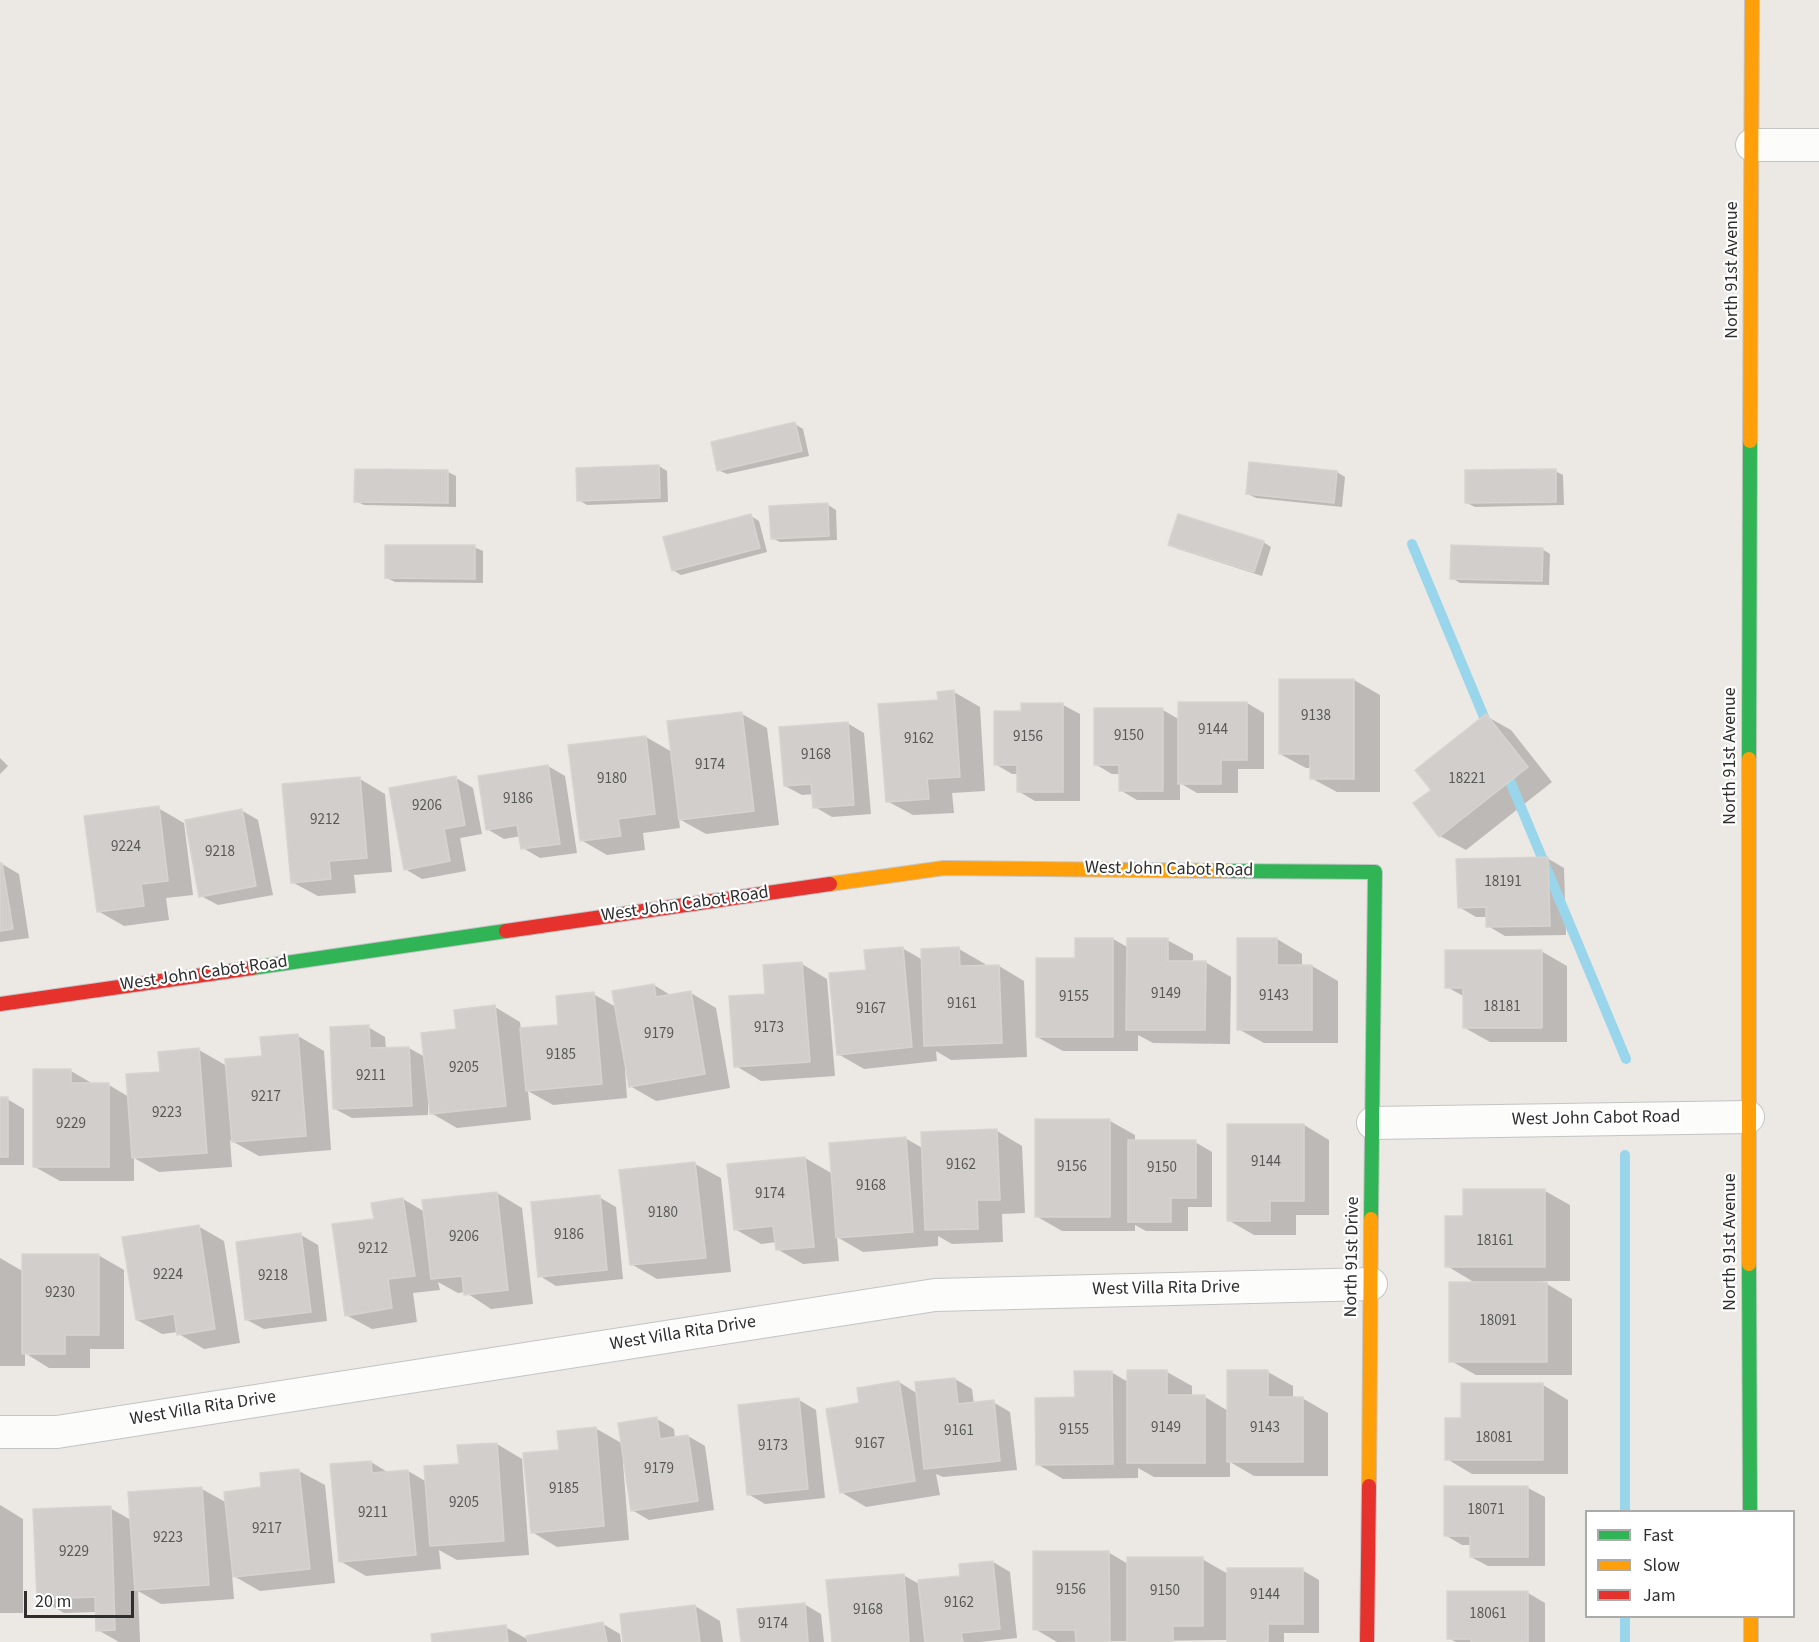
<!DOCTYPE html>
<html>
<head>
<meta charset="utf-8">
<style>
  body { margin:0 }
  #map { position:relative; width:1819px; height:1642px; overflow:hidden; background:#ece8e4; font-family:"Source Sans 3",sans-serif }
  canvas { display:block }
  .legend { position:absolute; left:1585px; top:1510px; width:210px; height:108px; box-sizing:border-box; background:#fff; border:2px solid #ababab; margin:0; padding:8px 10px; list-style:none; font-size:18px; color:#2e2e2e }
  .legend li { display:flex; align-items:center; gap:12px; height:30px }
  .legend b { width:30px; border:2px solid #ababab }
  .scale { position:absolute; left:24px; top:1591px; width:110px; height:27px; box-sizing:border-box; border:3px solid #2e2e2e; border-top:0; padding-left:8px; font-size:18px; line-height:21px; white-space:nowrap; color:#2e2e2e; -webkit-text-stroke:4px #fff; paint-order:stroke }
</style>
</head>
<body>
<div id="map">
<canvas width="1819" height="1642"></canvas>
<ul class="legend">
<li><b style="height:8px;background:#30b455"></b>Fast</li>
<li><b style="height:8px;background:#ff9f0a"></b>Slow</li>
<li><b style="height:8px;background:#e5322d"></b>Jam</li>
</ul>
<div class="scale">20 m</div>
</div>
<script>
const c = document.querySelector('canvas').getContext('2d');
c.lineJoin = 'round';
function fill(path, color) {
  c.fillStyle = color;
  c.fill(path, 'evenodd');
}
function shape(rows) {
  const path = new Path2D();
  for (const r of rows) {
    path.moveTo(r[0], r[1]);
    for (let i = 2; i < r.length; i += 2) path.lineTo(r[i], r[i + 1]);
  }
  return path;
}
function trace(path, color, width, dash) {
  c.strokeStyle = color;
  c.lineWidth = width;
  c.lineCap = dash ? 'butt' : 'round';
  c.setLineDash(dash || []);
  c.stroke(path);
}
function write(font, color, halo, rows, align = 'center') {
  c.font = font + ' "Source Sans 3",sans-serif';
  c.lineWidth = 4.5;
  c.setLineDash([]);
  c.textBaseline = 'middle';
  c.strokeStyle = halo;
  c.fillStyle = color;
  for (const [text, x, y, turn = 0] of rows) {
    c.save();
    c.translate(x, y);
    c.rotate((+turn || 0) * Math.PI / 180);
    c.textAlign = isNaN(turn) ? turn : align;
    if (halo) c.strokeText(text, 0, 0);
    c.fillText(text, 0, 0);
    c.restore();
  }
}
const shadow = shape([
  [795,424,803,429,809,456,727,474,718,470],
  [659,466,667,471,668,502,587,505,579,500],
  [1555,471,1563,475,1564,505,1475,507,1467,503],
  [448,472,456,476,456,507,364,505,356,501],
  [1337,472,1345,477,1342,507,1256,498,1248,494],
  [828,505,836,510,837,540,780,542,772,538],
  [751,516,759,521,767,552,681,575,673,570],
  [1263,542,1271,547,1262,576,1178,549,1170,544],
  [474,547,483,551,483,583,395,582,387,578],
  [1542,549,1550,554,1549,585,1460,583,1452,578],
  [1354,680,1380,695,1380,792,1337,792,1311,778,1311,768,1306,768,1280,754],
  [954,692,980,707,985,791,952,793,954,813,913,815,887,801,939,701],
  [1247,703,1264,713,1264,769,1238,769,1238,793,1197,793,1180,783,1180,800,1137,800,1120,790,1120,774,1112,774,1095,764,1163,710,1180,720],
  [1063,705,1080,714,1080,801,1035,801,1018,791,1018,774,1012,774,995,764,1022,712],
  [742,714,767,728,779,825,706,834,679,819,680,828,643,833,645,850,607,855,581,840,646,737,672,752],
  [1486,716,1511,730,1552,782,1466,850,1440,836,1433,790],
  [847,723,864,733,871,814,832,817,815,807,814,794,802,795,785,786],
  [0,758,8,766,0,774],
  [548,766,565,776,577,853,540,858,523,848,521,836,504,839,487,829],
  [456,778,473,788,482,834,460,838,466,871,422,879,405,869],
  [360,779,385,794,392,872,354,875,356,893,318,896,292,882],
  [158,808,184,823,193,895,166,898,169,920,124,926,98,911],
  [241,810,258,820,273,895,218,905,201,896],
  [1547,858,1564,868,1566,935,1505,936,1488,926,1488,917,1476,917,1459,907],
  [2,864,19,874,29,938,0,942,0,865],
  [1113,939,1129,948,1167,940,1193,954,1193,962,1205,962,1231,977,1230,1044,1153,1043,1138,1035,1138,1051,1063,1051,1037,1037,1077,960],
  [1277,939,1302,954,1302,966,1312,966,1338,981,1338,1043,1264,1043,1238,1029],
  [902,948,923,960,959,949,985,964,985,967,999,966,1024,981,1027,1057,951,1060,936,1051,937,1061,864,1069,838,1054,867,971],
  [1541,951,1567,966,1567,1042,1490,1042,1465,1028,1465,997,1447,987],
  [802,964,827,979,835,1076,761,1081,736,1066,767,995],
  [654,985,672,996,691,993,716,1008,730,1088,656,1101,630,1086,627,1069,625,1069,627,1098,553,1105,528,1091,531,1120,457,1128,431,1113,430,1103,428,1104,428,1115,352,1118,335,1109,368,1027,385,1037,386,1049,409,1048,425,1057,457,1030,495,1007,520,1022,521,1030,560,1026,593,994,616,1007],
  [298,1036,324,1051,331,1150,259,1156,230,1140,232,1167,159,1172,134,1158,134,1181,60,1181,35,1167,71,1071,95,1085,109,1085,129,1097,199,1050,227,1066,264,1058],
  [0,1099,7,1099,24,1109,24,1165,0,1165],
  [1110,1121,1135,1135,1135,1142,1195,1142,1212,1152,1212,1207,1188,1207,1188,1231,1146,1231,1135,1225,1135,1231,1062,1231,1036,1216],
  [1304,1125,1329,1140,1329,1215,1296,1215,1296,1235,1254,1235,1228,1220],
  [997,1131,1022,1146,1025,1213,1002,1214,1003,1242,952,1244,938,1236,938,1246,863,1252,837,1237,839,1261,803,1264,777,1249,777,1242,761,1244,735,1229,805,1158,833,1174,905,1138,924,1149],
  [695,1164,721,1178,731,1272,657,1279,631,1264],
  [1545,1191,1570,1205,1570,1281,1542,1281,1572,1299,1572,1375,1476,1375,1451,1361,1477,1284,1447,1266,1465,1217],
  [497,1193,522,1208,533,1304,491,1309,465,1292,458,1293,438,1282,440,1290,413,1293,417,1322,372,1329,346,1315,375,1220,403,1199,425,1212],
  [599,1197,616,1207,623,1279,556,1286,540,1276],
  [198,1226,224,1241,240,1343,204,1349,179,1334,178,1332,162,1334,137,1320],
  [301,1235,318,1245,327,1321,264,1329,247,1320],
  [98,1255,124,1270,124,1349,90,1349,90,1368,49,1368,25,1353,25,1366,0,1366,0,1258,24,1272],
  [1111,1372,1128,1382,1167,1372,1192,1386,1192,1397,1205,1397,1228,1411,1268,1372,1293,1386,1293,1398,1302,1398,1328,1413,1328,1476,1254,1476,1230,1462,1230,1477,1154,1477,1138,1468,1138,1478,1063,1479,1037,1464,1076,1399],
  [955,1379,972,1389,974,1404,993,1402,1010,1412,1017,1470,943,1477,936,1474,940,1495,866,1507,841,1492,860,1404,899,1382,918,1394],
  [1543,1385,1568,1400,1568,1474,1472,1474,1447,1459,1462,1420],
  [799,1400,816,1410,825,1498,765,1504,748,1494],
  [657,1419,674,1429,675,1438,688,1436,705,1446,714,1510,649,1520,632,1510,625,1463,623,1463,629,1540,557,1547,532,1532,560,1452,595,1428,623,1444],
  [497,1444,522,1459,529,1555,457,1560,439,1550,441,1569,366,1576,340,1561,371,1462,389,1473,408,1471,427,1482],
  [299,1471,325,1485,335,1583,260,1591,232,1575,234,1599,161,1604,138,1591,140,1642,119,1642,98,1630,97,1612,64,1613,38,1598,110,1508,131,1520,202,1489,227,1503,263,1489],
  [1528,1488,1545,1497,1545,1566,1488,1566,1471,1557,1471,1545,1462,1545,1445,1535],
  [0,1505,23,1519,23,1613,0,1613],
  [1108,1552,1128,1564,1202,1559,1228,1574,1302,1570,1319,1580,1319,1633,1284,1633,1284,1642,1228,1642,1228,1640,1057,1642,1035,1629],
  [993,1562,1010,1572,1017,1638,980,1642,833,1642,903,1575,921,1585,962,1577],
  [1528,1593,1545,1603,1545,1642,1456,1642,1448,1638],
  [804,1604,821,1614,824,1642,742,1642],
  [695,1606,720,1621,723,1642,625,1642],
  [603,1624,620,1634,621,1642,433,1642,505,1627,529,1640]
]);
const stream = shape([
  [1412,544,1489,729],
  [1505,769,1626,1059],
  [1625,1512,1625,1155],
  [1625,1642,1625,1616]
]);
const building = shape([
  [795,422,802,451,717,471,711,442,795,422],
  [1249,462,1337,471,1334,503,1246,494,1249,462],
  [659,465,660,498,577,501,576,468,659,465],
  [355,469,448,470,448,503,354,502,355,469],
  [1556,469,1556,502,1465,503,1465,470,1556,469],
  [828,503,829,536,771,539,769,506,828,503],
  [751,514,760,548,672,571,663,537,751,514],
  [1178,514,1264,541,1254,572,1168,545,1178,514],
  [385,545,475,545,475,579,385,578,385,545],
  [1451,545,1543,548,1542,581,1450,579,1451,545],
  [1279,679,1354,679,1354,779,1310,779,1310,754,1279,754,1279,679],
  [954,690,960,777,927,779,929,799,886,802,878,704,938,700,937,692,954,690],
  [1178,702,1247,702,1247,760,1221,760,1221,784,1178,784,1178,702],
  [1021,703,1063,703,1063,792,1017,792,1017,765,994,765,994,711,1021,711,1021,703],
  [1094,708,1163,708,1163,791,1119,791,1119,765,1094,765,1094,708],
  [742,712,754,811,679,820,667,721,742,712],
  [1486,714,1528,767,1439,837,1413,803,1431,790,1415,770,1486,714],
  [848,722,854,805,813,808,811,784,784,786,779,727,848,722],
  [646,736,655,814,618,819,621,836,580,841,568,745,646,736],
  [548,765,560,844,521,849,517,825,486,830,478,776,548,765],
  [456,776,465,825,444,829,450,861,404,870,389,788,456,776],
  [360,777,367,858,329,861,331,879,291,883,282,784,360,777],
  [159,806,168,881,141,884,144,906,97,912,84,816,159,806],
  [242,809,256,886,199,897,185,820,242,809],
  [1548,857,1550,926,1486,927,1486,907,1458,908,1456,859,1548,857],
  [0,863,2,863,13,929,0,931,0,863],
  [1075,938,1113,938,1113,1037,1036,1037,1036,958,1075,958,1075,938],
  [1127,938,1168,938,1168,961,1206,961,1205,1030,1126,1030,1127,938],
  [1237,938,1277,938,1277,965,1312,965,1312,1030,1237,1030,1237,938],
  [903,947,912,1047,837,1055,829,973,866,970,864,950,903,947],
  [959,947,960,966,999,965,1002,1043,924,1046,921,949,959,947],
  [1445,950,1542,950,1542,1028,1463,1028,1463,988,1445,988,1445,950],
  [802,962,810,1062,734,1067,729,996,765,994,763,965,802,962],
  [654,984,656,997,691,991,705,1074,629,1087,612,991,654,984],
  [594,992,602,1084,526,1091,520,1028,558,1025,556,996,594,992],
  [495,1005,506,1106,430,1114,421,1033,456,1029,454,1010,495,1005],
  [369,1025,370,1048,409,1047,412,1106,333,1109,330,1027,369,1025],
  [298,1034,306,1136,232,1142,225,1059,262,1056,260,1037,298,1034],
  [199,1048,207,1153,132,1158,126,1074,160,1072,158,1052,199,1048],
  [33,1069,71,1069,71,1083,109,1083,109,1167,33,1167,33,1069],
  [0,1097,8,1097,8,1157,0,1157,0,1097],
  [1035,1119,1110,1119,1110,1217,1035,1217,1035,1119],
  [1227,1124,1304,1124,1304,1201,1270,1201,1270,1221,1227,1221,1227,1124],
  [997,1129,1000,1200,977,1200,978,1229,925,1230,921,1132,997,1129],
  [906,1137,913,1232,836,1238,829,1143,906,1137],
  [1128,1140,1196,1140,1196,1198,1171,1198,1171,1222,1128,1222,1128,1140],
  [805,1157,814,1247,776,1250,773,1226,734,1230,727,1164,805,1157],
  [695,1162,706,1258,630,1265,619,1170,695,1162],
  [1463,1189,1545,1189,1545,1267,1445,1267,1445,1216,1463,1216,1463,1189],
  [497,1192,508,1290,464,1295,462,1276,431,1279,422,1200,497,1192],
  [600,1195,607,1270,538,1277,531,1202,600,1195],
  [403,1198,415,1276,388,1279,392,1308,345,1316,332,1224,374,1219,371,1203,403,1198],
  [199,1225,215,1329,177,1335,174,1314,136,1320,122,1237,199,1225],
  [301,1233,311,1312,245,1320,236,1242,301,1233],
  [22,1254,99,1254,99,1335,65,1335,65,1354,22,1354,22,1254],
  [1449,1282,1547,1282,1547,1362,1449,1362,1449,1282],
  [1127,1370,1167,1370,1167,1395,1205,1395,1205,1463,1127,1463,1127,1370],
  [1227,1370,1268,1370,1268,1397,1303,1397,1303,1462,1227,1462,1227,1370],
  [1074,1371,1112,1371,1113,1464,1036,1465,1035,1398,1075,1397,1074,1371],
  [955,1378,958,1404,994,1400,1000,1461,924,1469,915,1382,955,1378],
  [899,1381,915,1481,840,1493,826,1409,859,1403,857,1388,899,1381],
  [1461,1383,1543,1383,1543,1460,1445,1460,1445,1418,1461,1418,1461,1383],
  [799,1398,808,1489,747,1495,738,1405,799,1398],
  [657,1417,660,1439,688,1435,698,1501,631,1511,618,1423,657,1417],
  [596,1427,604,1526,531,1533,523,1453,559,1450,557,1431,596,1427],
  [497,1443,504,1541,430,1546,424,1466,459,1464,457,1445,497,1443],
  [371,1461,372,1473,408,1470,416,1555,339,1562,330,1464,371,1461],
  [299,1469,310,1569,233,1577,224,1492,261,1487,260,1473,299,1469],
  [1444,1486,1528,1486,1528,1557,1470,1557,1470,1536,1444,1536,1444,1486],
  [202,1487,209,1585,135,1590,128,1492,202,1487],
  [111,1506,115,1630,96,1631,95,1597,37,1599,33,1509,111,1506],
  [1033,1551,1109,1551,1110,1642,1076,1642,1075,1630,1033,1630,1033,1551],
  [1127,1557,1203,1557,1203,1626,1173,1626,1173,1642,1127,1642,1127,1557],
  [993,1561,1000,1629,961,1633,963,1642,925,1642,918,1580,960,1576,959,1564,993,1561],
  [1227,1568,1303,1568,1303,1624,1268,1624,1268,1642,1227,1642,1227,1568],
  [904,1574,909,1642,832,1642,826,1580,904,1574],
  [1447,1591,1528,1591,1528,1642,1471,1642,1471,1639,1447,1639,1447,1591],
  [805,1603,808,1642,741,1642,737,1609,805,1603],
  [695,1605,700,1642,623,1642,620,1614,695,1605],
  [603,1622,607,1642,528,1642,526,1636,603,1622],
  [506,1625,508,1642,432,1642,431,1634,506,1625]
]);
const street = shape([
  [1752,145,1819,145],
  [1373,1123,1748,1117],
  [0,1432,57,1432,935,1295,1371,1284]
]);
const fast = shape([
  [1749,759,1750,441],
  [1226,871,1375,872,1371,1219],
  [252,968,506,931],
  [1749,1264,1750,1512]
]);
const slow = shape([
  [1750,441,1752,0],
  [830,884,944,868,1226,871],
  [1749,1264,1749,759],
  [1369,1486,1371,1219],
  [1751,1616,1751,1642]
]);
const jam = shape([
  [506,931,830,884],
  [0,1004,252,968],
  [1367,1642,1369,1486]
]);
const numberNames = [
  ["9138",1316,717],
  ["9144",1213,731],
  ["9150",1129,737],
  ["9156",1028,738],
  ["9162",919,740],
  ["9168",816,756],
  ["9174",710,766],
  ["9180",612,780],
  ["18221",1467,780],
  ["9186",518,800],
  ["9206",427,807],
  ["9212",325,821],
  ["9224",126,848],
  ["9218",220,853],
  ["18191",1503,883],
  ["9149",1166,995],
  ["9143",1274,997],
  ["9155",1074,998],
  ["9161",962,1005],
  ["18181",1502,1008],
  ["9167",871,1010],
  ["9173",769,1029],
  ["9179",659,1035],
  ["9185",561,1056],
  ["9205",464,1069],
  ["9211",371,1077],
  ["9217",266,1098],
  ["9223",167,1114],
  ["9229",71,1125],
  ["9144",1266,1163],
  ["9162",961,1166],
  ["9156",1072,1168],
  ["9150",1162,1169],
  ["9168",871,1187],
  ["9174",770,1195],
  ["9180",663,1214],
  ["9186",569,1236],
  ["9206",464,1238],
  ["18161",1495,1242],
  ["9212",373,1250],
  ["9224",168,1276],
  ["9218",273,1277],
  ["9230",60,1294],
  ["18091",1498,1322],
  ["9149",1166,1429],
  ["9143",1265,1429],
  ["9155",1074,1431],
  ["9161",959,1432],
  ["18081",1494,1439],
  ["9167",870,1445],
  ["9173",773,1447],
  ["9179",659,1470],
  ["9185",564,1490],
  ["9205",464,1504],
  ["18071",1486,1511],
  ["9211",373,1514],
  ["9217",267,1530],
  ["9223",168,1539],
  ["9229",74,1553],
  ["9156",1071,1591],
  ["9150",1165,1592],
  ["9144",1265,1596],
  ["9162",959,1604],
  ["9168",868,1611],
  ["18061",1488,1615],
  ["9174",773,1625]
];
const streetNames = [
  ["North 91st Avenue",1733,270,-90],
  ["North 91st Avenue",1731,756,-90],
  ["West John Cabot Road",1169,870,1],
  ["West John Cabot Road",685,905,-8],
  ["West John Cabot Road",204,974,-8],
  ["West John Cabot Road",1596,1119,-1],
  ["North 91st Avenue",1731,1242,-90],
  ["North 91st Drive",1353,1257,-89],
  ["West Villa Rita Drive",1166,1289,-1],
  ["West Villa Rita Drive",683,1334,-9],
  ["West Villa Rita Drive",203,1409,-9]
];
fill(shadow, '#0003');
trace(stream, '#99d6ec', 10);
fill(building, '#d1cecb');
trace(building, '#d7d4d0', 1.5);
trace(street, '#c5c4c5', 34);
trace(fast, '#c5c4c5', 16);
trace(slow, '#c5c4c5', 16);
trace(jam, '#c5c4c5', 16);
trace(street, '#fcfcfb', 32);
trace(fast, '#30b455', 14);
trace(slow, '#ff9f0a', 14);
trace(jam, '#e5322d', 14);
write('15px', '#585857', null, numberNames);
write('18px', '#2e2e2e', '#fff', streetNames);
</script>
</body>
</html>
